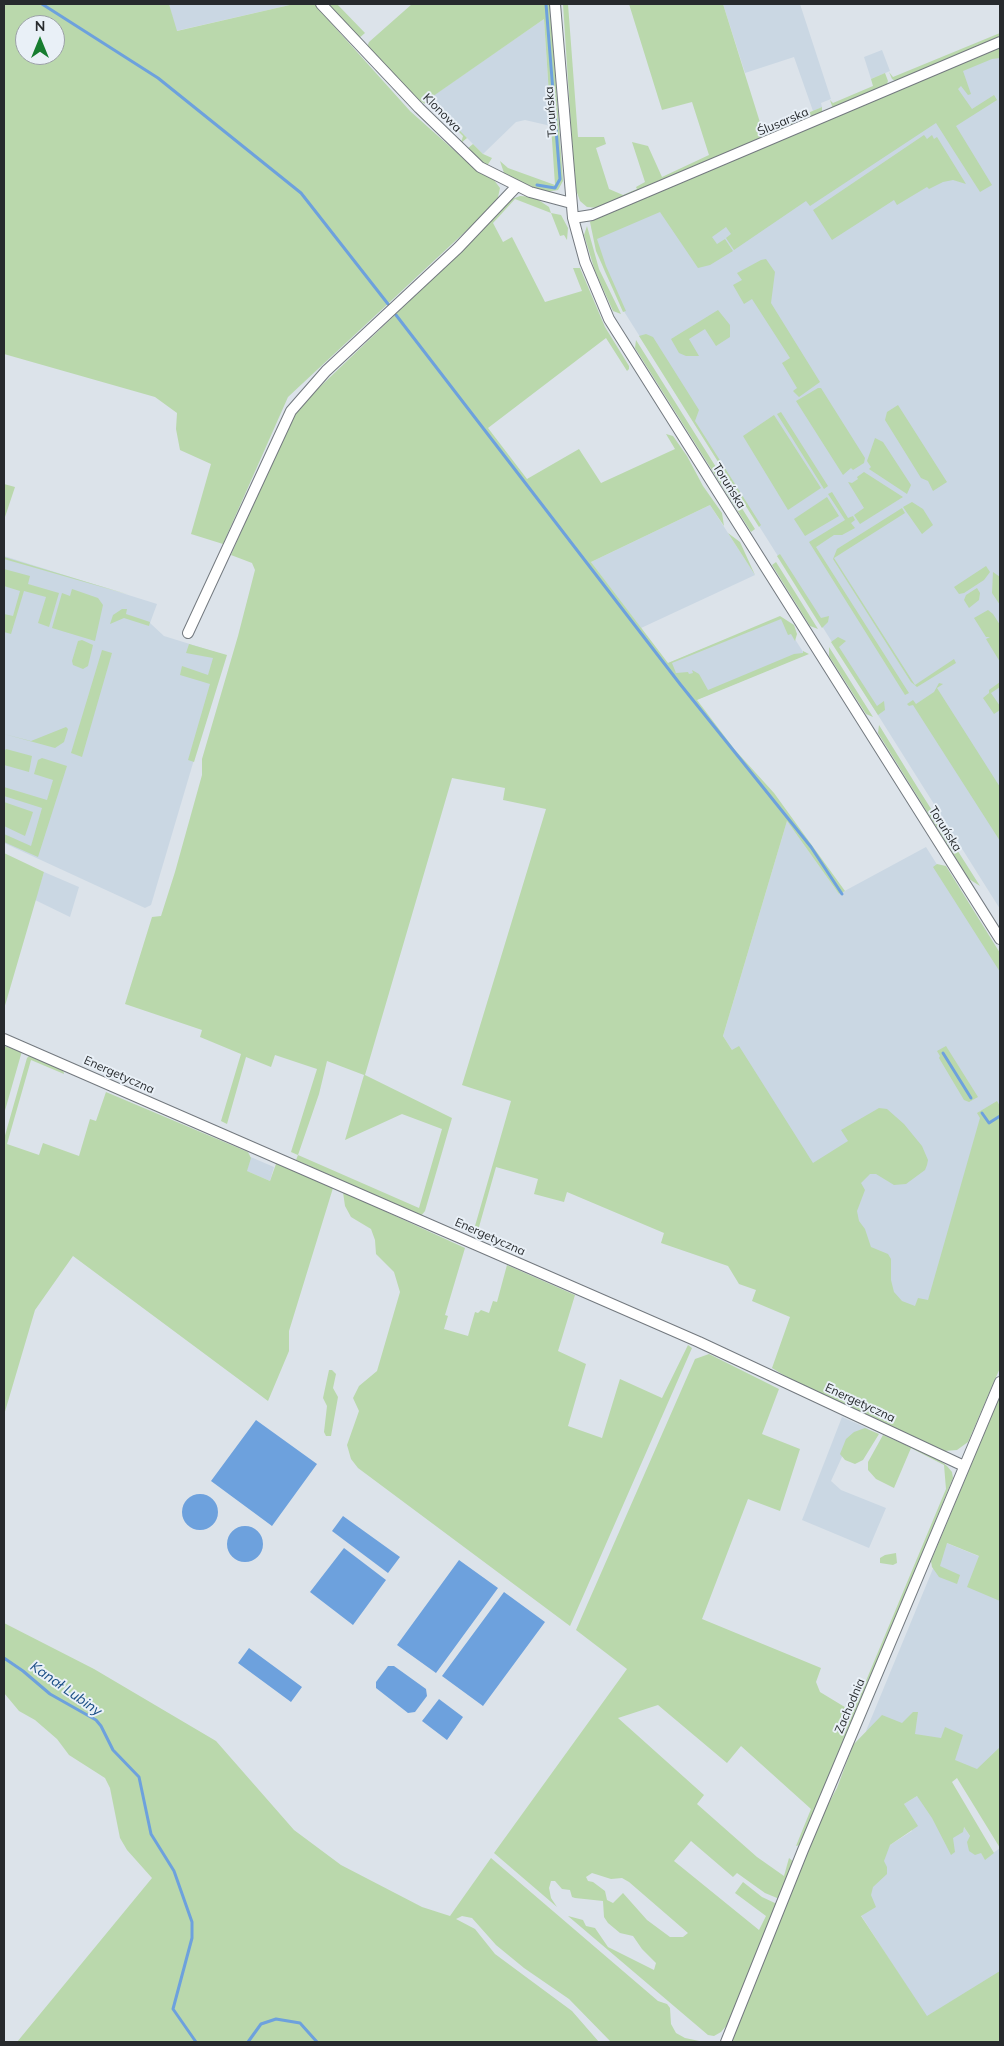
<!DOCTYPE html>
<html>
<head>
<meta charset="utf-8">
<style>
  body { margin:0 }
  #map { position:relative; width:1004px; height:2046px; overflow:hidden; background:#dce3ea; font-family:Mulish,sans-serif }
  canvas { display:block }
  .frame { position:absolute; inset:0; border:5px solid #272a2d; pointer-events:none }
  .north { position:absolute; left:15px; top:15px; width:50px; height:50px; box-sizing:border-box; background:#e9f0f7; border:1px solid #9ba1a6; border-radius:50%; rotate:0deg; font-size:14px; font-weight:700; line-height:20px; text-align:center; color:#272a2d }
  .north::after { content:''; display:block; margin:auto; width:18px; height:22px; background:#177d30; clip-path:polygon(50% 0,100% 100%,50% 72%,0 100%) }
</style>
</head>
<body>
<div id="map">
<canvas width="1004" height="2046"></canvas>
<div class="frame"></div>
<div class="north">N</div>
</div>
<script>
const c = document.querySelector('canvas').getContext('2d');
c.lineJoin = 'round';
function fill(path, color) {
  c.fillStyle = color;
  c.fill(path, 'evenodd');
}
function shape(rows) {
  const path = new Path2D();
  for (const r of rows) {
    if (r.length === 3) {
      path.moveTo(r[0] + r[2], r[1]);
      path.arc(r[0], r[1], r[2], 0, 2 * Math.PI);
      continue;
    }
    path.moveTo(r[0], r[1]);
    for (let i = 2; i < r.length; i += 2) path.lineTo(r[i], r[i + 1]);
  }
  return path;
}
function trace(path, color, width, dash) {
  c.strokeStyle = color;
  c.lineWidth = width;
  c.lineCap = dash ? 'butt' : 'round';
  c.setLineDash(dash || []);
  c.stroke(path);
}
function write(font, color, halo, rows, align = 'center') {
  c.font = font + ' Mulish,sans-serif';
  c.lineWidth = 4;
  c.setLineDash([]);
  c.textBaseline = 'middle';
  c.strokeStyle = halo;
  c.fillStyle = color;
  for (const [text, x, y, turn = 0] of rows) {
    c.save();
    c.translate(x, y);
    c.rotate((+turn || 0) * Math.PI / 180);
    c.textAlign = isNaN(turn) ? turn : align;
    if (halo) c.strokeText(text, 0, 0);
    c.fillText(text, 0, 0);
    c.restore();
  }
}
const built = shape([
  [169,4,294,4,176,31],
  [723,4,800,4,831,99,821,103,822,107,813,111,794,57,745,73],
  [544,19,551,126,525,120,516,122,483,154,428,99],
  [882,50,890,71,871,79,864,57],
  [1000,51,1000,909,625,313,605,272,591,227],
  [710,505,755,575,641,628,591,562],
  [4,556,157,604,150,623,164,636,225,655,151,905,145,908,4,843],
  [781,617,805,655,696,700,668,663],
  [787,821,839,894,926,847,1000,965,1000,1112,918,1338,723,1036],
  [44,872,79,887,70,917,35,900],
  [246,1155,274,1167,270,1181,242,1169],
  [842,1417,869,1429,851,1437,831,1481,841,1490,886,1508,869,1548,802,1520],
  [944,1542,1000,1565,1000,1785,866,1731],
  [917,1796,950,1806,985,1859,1000,1848,1000,1972,927,2018,846,1892,890,1845,912,1831,904,1804]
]);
const green = shape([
  [4,4,169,4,177,31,294,4,314,4,410,111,474,168,494,180,500,188,497,202,288,397,223,544,191,534,211,464,180,450,176,429,177,413,155,397,4,354],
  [25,25,55,25,55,55,25,55],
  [327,4,337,4,365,33,358,39],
  [412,4,550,4,563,181,558,190,546,192,505,176,500,161,508,168,555,185,544,19,429,99,467,138,461,143,463,136,448,121,430,102,425,104,417,99,367,47,369,42],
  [563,4,568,4,578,137,604,137,606,144,596,148,609,189,623,195,637,189,636,187,645,182,632,142,648,146,662,177,709,155,692,102,662,110,629,4,723,4,763,132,822,107,822,114,599,208,587,207,580,201,575,187],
  [1000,33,1000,38,897,82,892,79,889,72,893,77],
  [1000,46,1000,58,992,59,963,71,971,94,968,95,961,86,958,89,972,109,994,95,997,100,956,126,992,185,980,192,936,123,810,206,806,201,734,250,726,238,731,234,726,227,712,237,717,244,725,239,733,251,710,265,698,268,660,212,597,239,606,266,626,311,623,312,596,251,590,222,592,220],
  [885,73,888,81,886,87,833,109,830,100,833,103,873,86,871,79],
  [924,135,927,139,932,135,934,139,937,137,966,184,953,180,943,182,929,189,927,187,897,205,894,200,832,240,813,210],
  [473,144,483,154,492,158,487,166,467,149],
  [520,196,534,197,549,207,551,213,561,215,568,228,567,240,564,235,560,236,551,213,515,199,493,223,503,242,512,237,545,302,582,291,573,268,580,268,605,327,629,366,629,369,627,371,606,338,488,428,527,479,579,449,601,483,675,449,666,434,673,436,687,456,703,486,722,513,724,526,710,505,591,562,668,663,780,616,794,625,797,634,795,641,791,634,788,635,781,619,672,663,676,673,688,672,689,674,693,673,692,670,699,674,708,690,794,654,803,653,803,651,809,654,697,700,735,750,774,793,845,891,839,894,787,821,723,1036,732,1050,739,1046,813,1163,848,1141,841,1130,879,1108,887,1109,904,1124,922,1146,928,1160,927,1165,925,1170,906,1184,894,1185,876,1174,870,1174,861,1183,865,1190,857,1211,859,1221,865,1229,871,1247,888,1254,891,1259,891,1280,894,1292,902,1301,915,1306,918,1298,928,1300,980,1118,977,1113,997,1101,1000,1106,1000,1368,968,1442,957,1450,944,1451,790,1379,772,1368,790,1317,752,1301,756,1290,739,1284,728,1266,661,1243,664,1233,567,1192,564,1202,534,1194,538,1179,496,1167,477,1234,473,1233,511,1101,462,1085,546,809,503,800,505,788,452,778,365,1075,452,1118,425,1211,421,1216,296,1160,298,1155,291,1152,317,1069,275,1055,271,1067,246,1057,227,1124,221,1121,241,1054,200,1037,202,1030,125,1004,152,917,161,916,175,872,202,775,202,759,238,636,255,570,252,563,231,555,289,422,301,405,468,245,512,199],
  [327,1061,364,1075,345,1140,402,1114,442,1129,419,1208,298,1155,319,1094],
  [587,226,599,269,621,314,613,311,595,271,584,235],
  [766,259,775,272,771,303,820,382,799,397,793,391,797,388,782,363,790,358,752,299,744,304,733,285,742,280,737,273,761,260],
  [718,310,730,325,730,337,716,346,705,329,689,339,699,356,686,356,679,353,671,339],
  [646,334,653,337,699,410,695,421,761,525,759,527,639,336],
  [636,340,755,529,751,532,635,348],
  [818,388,821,388,865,458,864,463,853,470,851,468,843,475,796,401],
  [898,405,947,482,933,491,928,481,921,478,885,420,887,412],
  [781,412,828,486,824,489,777,414],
  [774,415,821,488,788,510,743,436],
  [875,438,883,442,911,485,907,494,869,469,871,467,867,461],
  [864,472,903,497,860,524,854,515,864,508,848,482,852,483,858,479,857,477],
  [4,484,15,487,4,520],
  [832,492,848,518,853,516,855,520,851,523,855,528,842,535,834,535,816,547,907,690,909,693,905,695,809,542,845,520,828,494],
  [827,497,839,516,805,536,794,519],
  [912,502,923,509,933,525,922,534,903,507],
  [902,508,905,513,834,558,915,685,954,659,956,663,917,687,911,682,833,559,837,549],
  [728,533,740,542,755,575],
  [780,554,821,618,829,616,828,622,822,628,777,556],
  [4,557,130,595,4,559],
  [776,562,793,589,818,629,810,626,772,565],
  [986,566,990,572,984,580,964,593,959,594,954,587],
  [4,569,30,576,28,584,59,593,49,627,38,623,46,597,24,591,11,634,4,632,4,614,13,616,20,591,4,586],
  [993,572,1000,577,1000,605,992,593],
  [977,588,980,593,979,600,969,608,964,600,966,595],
  [72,589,98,598,103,605,95,641,52,628,62,593,70,596],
  [122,609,127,609,126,614,150,622,149,626,124,618,110,624,113,615],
  [988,610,993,614,1000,625,1000,662,986,639,990,637,986,637,974,618],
  [838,637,846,641,839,647,877,706,884,701,885,710,878,715,831,642],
  [82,640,93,645,88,666,83,669,73,665,72,661,78,641],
  [189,644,227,655,194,762,188,760,210,684,180,675,182,666,208,675,213,658,186,653],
  [829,647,873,717,866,714,829,656],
  [102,650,112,653,82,757,71,753],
  [1000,682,1000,687,991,693,1000,706,1000,710,994,714,983,698,989,693,989,690],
  [939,683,943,684,937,688,1000,787,1000,841,913,705,909,706,907,704,913,700,916,704,934,692],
  [879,725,921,793,980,886,969,879,878,733],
  [66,727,68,729,64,742,55,748,4,734,31,741],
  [6,749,32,756,29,772,4,765,4,752],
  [42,758,67,766,38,857,4,842,4,834,31,846,42,808,4,796,4,787,47,800,53,780,34,774,38,760],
  [4,802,33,812,25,836,4,826],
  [4,853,44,872,4,1009],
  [937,864,946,866,1000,953,1000,972,933,867],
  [4,1046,22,1051,4,1114],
  [946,1046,978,1097,969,1102,964,1100,939,1058,940,1056,937,1051],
  [31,1054,63,1069,64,1074,31,1060,7,1144,39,1155,43,1143,79,1156,90,1119,96,1121,106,1092,248,1152,251,1158,247,1171,270,1181,277,1161,333,1188,289,1331,289,1351,268,1401,73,1256,35,1310,4,1415,4,1139,27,1058],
  [343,1192,465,1248,445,1315,448,1316,444,1329,468,1336,475,1312,478,1313,481,1310,489,1313,493,1301,497,1302,507,1265,575,1295,558,1351,586,1364,568,1426,602,1438,620,1379,662,1398,688,1345,692,1348,570,1626,358,1468,351,1459,347,1445,359,1411,353,1398,359,1386,377,1371,400,1292,394,1272,376,1254,375,1240,371,1229,351,1217,345,1206],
  [709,1354,779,1389,762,1434,800,1449,780,1511,748,1499,702,1619,821,1668,816,1682,820,1692,853,1712,946,1489,944,1465,911,1448,894,1488,876,1479,868,1470,868,1462,883,1435,938,1459,947,1466,952,1472,953,1478,803,1844,796,1846,811,1809,741,1746,727,1763,658,1705,618,1718,704,1795,697,1804,757,1857,784,1876,789,1858,794,1862,779,1898,777,1898,765,1893,737,1873,733,1877,691,1841,674,1861,759,1930,766,1916,735,1893,743,1882,762,1897,777,1904,727,2025,721,2032,714,2036,708,2035,568,1916,583,1920,586,1926,595,1928,608,1947,654,1970,656,1963,642,1949,633,1936,620,1933,608,1923,604,1917,603,1901,575,1898,572,1897,570,1890,562,1889,555,1881,551,1881,549,1888,551,1898,557,1907,494,1853,627,1669,576,1630,695,1359],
  [592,1873,611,1879,622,1878,629,1882,688,1933,683,1937,670,1937,647,1920,623,1893,613,1903,607,1900,605,1891,593,1882,588,1881,586,1877],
  [329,1370,332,1370,336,1374,333,1388,338,1397,331,1436,326,1436,324,1432,327,1406,323,1398],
  [1000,1396,1000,1601,967,1587,979,1556,947,1543,940,1566,960,1575,957,1584,939,1577,932,1567,931,1561],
  [865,1428,879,1434,863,1460,855,1464,845,1460,840,1454,846,1439,854,1432],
  [896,1553,897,1563,893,1565,880,1563,880,1558,885,1555],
  [4,1623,94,1669,216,1741,294,1830,341,1865,422,1907,450,1916,491,1858,658,2001,667,2004,670,2008,671,2024,676,2033,685,2038,704,2042,611,2042,569,1999,524,1968,496,1945,472,1918,462,1916,456,1919,475,1929,495,1954,572,2011,599,2042,17,2042,152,1878,127,1850,120,1838,110,1788,105,1778,69,1755,57,1739,35,1720,19,1711,4,1693],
  [913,1712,918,1712,915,1734,941,1738,945,1727,963,1735,955,1760,977,1769,1000,1747,1000,1848,957,1778,952,1782,994,1853,985,1860,981,1853,975,1855,969,1851,967,1842,970,1836,964,1827,963,1832,953,1838,955,1852,951,1855,932,1818,917,1796,904,1804,918,1826,890,1845,884,1861,887,1867,887,1874,873,1887,871,1895,876,1907,861,1916,927,2016,1000,1971,1000,2042,729,2042,825,1810,837,1788,853,1745,882,1715,902,1723]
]);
const water = shape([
  [256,1420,317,1464,272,1526,211,1481],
  [200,1512,18],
  [343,1516,400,1557,388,1573,332,1531],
  [245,1544,18],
  [344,1548,386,1580,353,1625,310,1592],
  [459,1560,498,1588,436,1673,397,1645],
  [504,1592,545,1622,483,1706,442,1676],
  [249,1648,302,1687,291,1702,238,1663],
  [388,1666,394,1666,426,1689,427,1696,415,1712,408,1713,376,1688,376,1682],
  [439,1699,463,1717,447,1740,422,1721]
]);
const stream = shape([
  [42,4,158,78,301,193,388,304],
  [537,185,555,188,560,179,546,4],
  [396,315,680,684,811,847,842,894],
  [943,1053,971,1098],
  [982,1113,989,1123,1000,1116],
  [4,1658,23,1671,50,1694,96,1720,101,1726,113,1750,139,1777,151,1834,174,1871,192,1922,192,1938,173,2009,196,2042],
  [248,2042,261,2024,276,2019,300,2023,317,2042]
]);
const minor = shape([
  [321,4,419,108,480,167,530,192,571,203],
  [555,4,573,218,585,262,609,319,1000,939],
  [573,218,592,215,1000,42],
  [188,633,291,411,326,371,458,248,517,186],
  [4,1039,699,1342,964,1466],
  [726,2042,803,1850,1000,1382]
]);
const streetNames = [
  ["Toruńska",551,112,-94],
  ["Klonowa",442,113,45],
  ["Ślusarska",783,122,-23],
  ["Toruńska",729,486,58],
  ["Toruńska",945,829,58],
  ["Energetyczna",119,1075,24],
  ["Energetyczna",490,1237,24],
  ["Energetyczna",860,1403,25],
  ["Zachodnia",850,1706,-67]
];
const waterNames = [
  ["Kanał Lubiny",66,1689,35]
];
fill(built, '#cad7e3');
fill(green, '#bad8ac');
fill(water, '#6da1dd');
trace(stream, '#6da1dd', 3);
trace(minor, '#73797f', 12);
trace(minor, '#fff', 10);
write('12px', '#272a2d', '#e9f0f7', streetNames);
write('italic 14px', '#1a4e86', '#e9f0f7', waterNames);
</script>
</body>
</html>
